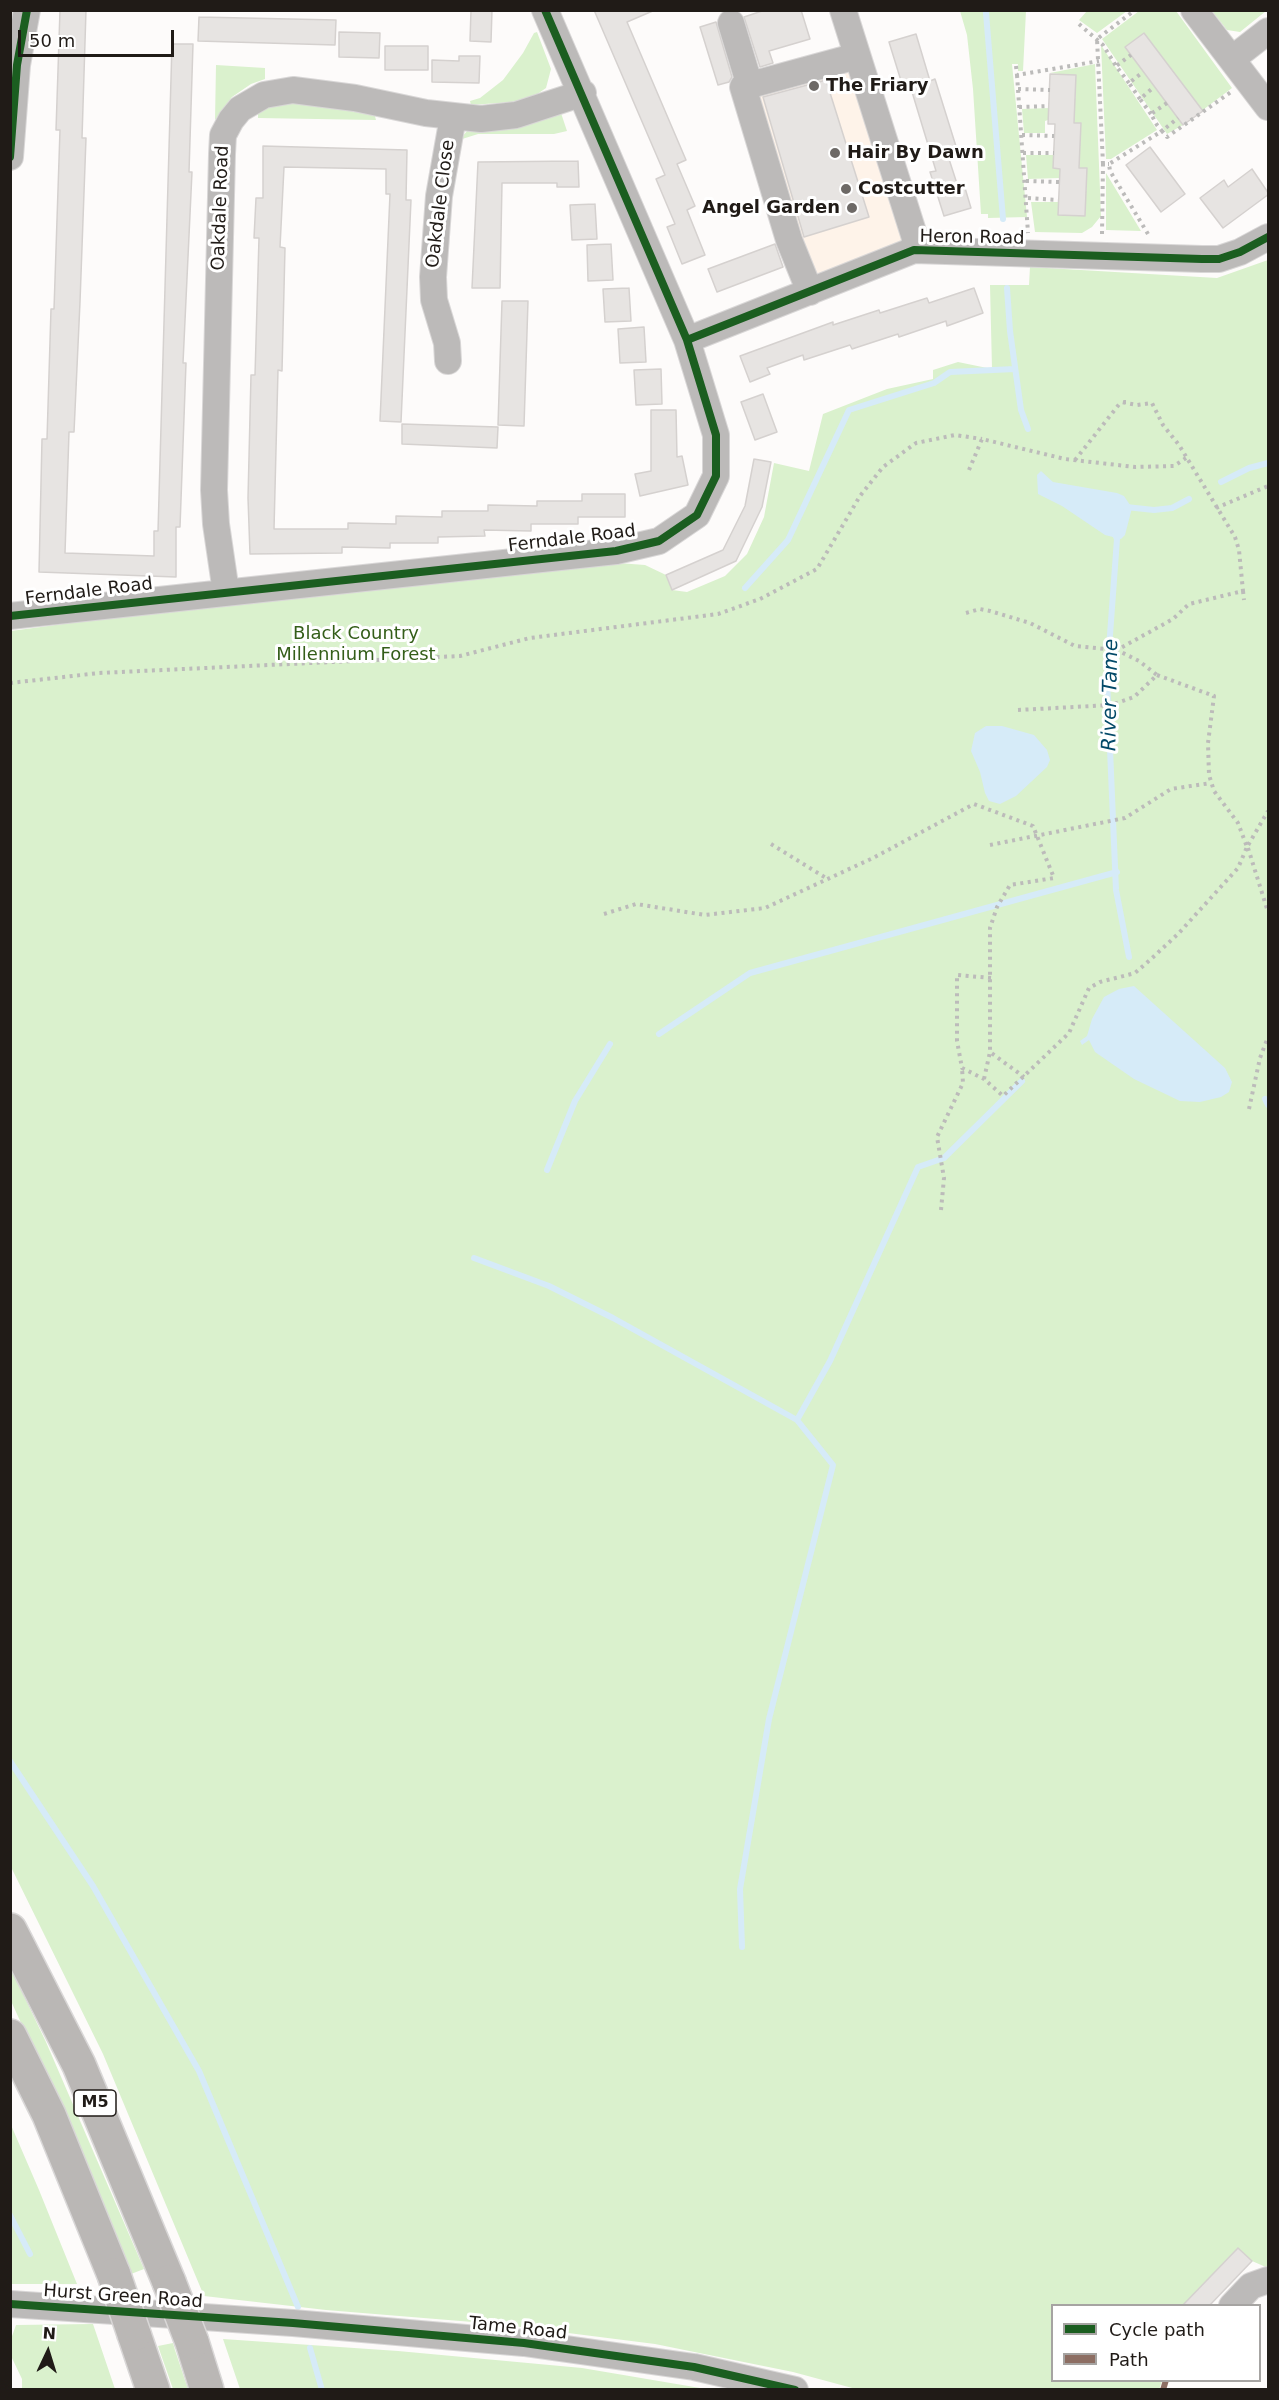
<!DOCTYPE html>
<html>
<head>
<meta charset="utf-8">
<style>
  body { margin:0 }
  #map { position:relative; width:1279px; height:2400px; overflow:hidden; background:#fdfbfa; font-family:"DejaVu Sans",sans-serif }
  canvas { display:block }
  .frame { position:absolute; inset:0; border:12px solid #201b17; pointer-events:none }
  .legend { position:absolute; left:1051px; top:2304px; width:210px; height:78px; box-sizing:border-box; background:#fff; border:2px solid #a6a4a2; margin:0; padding:8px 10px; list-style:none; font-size:18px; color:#201b17 }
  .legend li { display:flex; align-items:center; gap:12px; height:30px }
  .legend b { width:30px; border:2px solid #a6a4a2 }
  .north { position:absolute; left:18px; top:2322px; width:60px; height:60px; -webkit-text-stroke:4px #fff; paint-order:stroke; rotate:4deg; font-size:16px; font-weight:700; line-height:24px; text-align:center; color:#201b17 }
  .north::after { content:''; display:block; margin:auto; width:21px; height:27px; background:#201b17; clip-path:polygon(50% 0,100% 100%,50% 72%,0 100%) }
  .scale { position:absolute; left:18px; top:30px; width:156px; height:27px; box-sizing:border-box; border:3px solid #201b17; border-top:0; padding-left:8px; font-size:18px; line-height:21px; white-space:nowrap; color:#201b17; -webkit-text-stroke:4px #fff; paint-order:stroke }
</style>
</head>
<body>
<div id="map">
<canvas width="1279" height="2400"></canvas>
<div class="frame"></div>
<ul class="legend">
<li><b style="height:8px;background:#1b5e20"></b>Cycle path</li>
<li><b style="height:8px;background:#8d6e63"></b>Path</li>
</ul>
<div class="north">N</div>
<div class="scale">50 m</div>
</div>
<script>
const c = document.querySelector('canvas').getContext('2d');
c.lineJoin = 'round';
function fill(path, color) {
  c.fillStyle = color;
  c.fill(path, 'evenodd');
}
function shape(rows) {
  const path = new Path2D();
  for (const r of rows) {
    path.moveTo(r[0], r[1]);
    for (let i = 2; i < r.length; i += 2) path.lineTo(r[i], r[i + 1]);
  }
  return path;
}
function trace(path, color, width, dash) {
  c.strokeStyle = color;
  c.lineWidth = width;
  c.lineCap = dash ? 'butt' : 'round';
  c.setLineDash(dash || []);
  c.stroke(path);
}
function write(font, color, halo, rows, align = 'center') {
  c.font = font + ' "DejaVu Sans",sans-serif';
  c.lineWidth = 6;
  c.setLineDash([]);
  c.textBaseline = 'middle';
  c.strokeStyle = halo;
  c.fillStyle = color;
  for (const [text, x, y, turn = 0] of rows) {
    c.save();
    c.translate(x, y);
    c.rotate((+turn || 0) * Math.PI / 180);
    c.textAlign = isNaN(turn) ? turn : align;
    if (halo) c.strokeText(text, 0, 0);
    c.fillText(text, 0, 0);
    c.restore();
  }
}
const built = shape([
  [857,56,915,241,810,292,743,87]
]);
const green = shape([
  [960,11,1026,11,1023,71,1018,71,1018,64,1012,64,1027,217,988,218,988,214,981,214,973,89,967,35],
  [1087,11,1087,10,1127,11,1097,33,1079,20],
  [1139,11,1176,11,1232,88,1183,125,1167,134,1102,39],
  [1212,11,1266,11,1240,32,1227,30],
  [537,32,551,69,546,88,533,97,512,102,471,105,470,101,480,98,503,80,523,53,534,33],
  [1101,45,1157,130,1111,159,1106,159],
  [1095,64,1101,216,1092,227,1082,233,1035,232,1031,202,1059,202,1058,215,1085,216,1087,169,1079,168,1081,124,1074,123,1076,76,1050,73],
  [216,65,265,68,265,79,251,84,232,97,215,120],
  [270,101,373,109,376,120,258,118,258,106],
  [1049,108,1048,120,1045,121,1045,133,1024,133,1022,109],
  [561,113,567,131,554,134,478,134,459,140,469,129],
  [1026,155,1054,155,1060,169,1060,178,1028,179],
  [1106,173,1141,231,1106,230],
  [1268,260,1268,2268,1252,2261,1238,2248,1184,2305,1052,2306,1052,2380,1162,2381,1159,2390,856,2389,793,2372,655,2344,497,2324,326,2310,204,2296,103,2054,11,1867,11,631,204,605,618,563,645,565,666,575,672,590,687,592,725,576,747,554,764,517,774,463,809,471,823,414,887,389,933,379,933,370,958,362,992,369,990,285,1029,285,1030,267,1217,278],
  [11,1969,46,2042,144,2269,131,2274,96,2187,11,2001],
  [11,2125,39,2190,77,2284,11,2284],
  [93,2324,115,2389,22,2389,22,2379,11,2356,11,2339,16,2325],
  [223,2339,398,2351,582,2368,706,2389,240,2389],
  [173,2343,175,2350,188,2389,173,2389,158,2346]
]);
const water = shape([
  [1041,471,1053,482,1117,493,1124,496,1132,508,1125,535,1121,539,1105,535,1062,506,1038,494,1037,475],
  [986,726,1002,726,1034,735,1047,750,1050,760,1047,767,1016,796,1000,804,989,801,985,793,980,772,971,751,975,733],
  [1134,986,1225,1068,1232,1082,1229,1092,1221,1097,1200,1102,1180,1101,1134,1079,1095,1052,1089,1040,1082,1045,1080,1041,1087,1036,1092,1019,1104,997,1119,989]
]);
const stream = shape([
  [986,13,1003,219],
  [1007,288,1010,331,1021,410,1028,429],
  [1221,482,1249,468,1268,463],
  [1126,507,1154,510,1172,508,1189,499],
  [1114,532,1117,539,1107,676,1108,702,1116,890,1129,957],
  [745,588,788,540,849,410,934,383,950,372,1015,369],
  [659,1034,750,973,1117,872],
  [1265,1099,1268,1105],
  [547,1170,575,1101,610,1044],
  [474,1258,549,1286,613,1318,797,1420],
  [10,1761,93,1886,199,2071,298,2307],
  [742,1947,740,1889,769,1719,833,1465,797,1420,830,1361,918,1167,944,1158,1022,1081],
  [10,2215,30,2254],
  [310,2348,322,2390]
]);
const building = shape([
  [60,10,86,10,82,138,86,138,80,302,74,432,69,432,65,553,154,556,154,531,158,531,172,44,193,44,189,172,192,172,183,363,186,363,180,527,176,527,176,577,39,572,42,439,47,439,51,309,54,309,60,130,56,130,60,10],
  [471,10,492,10,491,42,470,41,471,10],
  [594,10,655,10,627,22,686,160,677,164,695,206,687,210,705,255,682,264,667,227,675,224,656,179,665,175,594,10],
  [765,10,801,10,810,39,769,51,773,63,760,67,744,17,765,10],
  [199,17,336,20,335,45,198,41,199,17],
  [716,22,732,77,729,82,718,85,700,27,716,22],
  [339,32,380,33,379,58,339,57,339,32],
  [1144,33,1203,111,1183,125,1125,47,1144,33],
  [916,34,930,81,935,79,959,156,949,159,959,190,965,188,971,208,944,216,930,172,936,171,909,82,902,84,889,42,916,34],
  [385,46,428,46,428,70,385,70,385,46],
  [459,56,480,56,479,83,432,82,432,60,459,61,459,56],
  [1050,74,1076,75,1074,123,1081,123,1079,168,1087,168,1085,216,1058,215,1060,169,1053,168,1055,124,1048,124,1050,74],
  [826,80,869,217,804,237,763,97,826,80],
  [263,146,407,150,406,200,411,200,401,422,380,421,390,194,386,194,386,169,284,167,280,247,285,248,282,371,278,370,274,529,348,529,348,523,396,524,396,516,442,517,442,511,488,511,488,505,537,506,537,501,582,501,582,494,625,494,625,517,578,517,578,524,531,524,531,531,484,530,485,536,438,537,438,543,390,543,390,548,342,547,342,553,250,554,248,498,251,375,255,375,259,238,254,238,256,198,263,198,263,146],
  [1150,147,1185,194,1161,212,1126,165,1150,147],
  [578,161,579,187,557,187,557,183,502,183,500,288,472,288,478,162,578,161],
  [1252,169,1269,194,1223,228,1200,198,1224,180,1228,187,1252,169],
  [595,204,597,239,572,240,570,205,595,204],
  [611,244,613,280,588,281,587,245,611,244],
  [775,244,783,267,717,292,708,269,775,244],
  [629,288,631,321,605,322,603,289,629,288],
  [974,288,983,313,947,326,946,321,899,337,898,334,852,349,850,345,804,360,803,355,767,368,770,374,750,382,740,356,833,322,833,325,879,310,880,313,927,298,929,303,974,288],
  [502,301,528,301,524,426,498,425,502,301],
  [644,327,646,362,620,363,618,329,644,327],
  [661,369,662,404,636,405,634,370,661,369],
  [763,394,777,432,755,440,741,402,763,394],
  [651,410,676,410,677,457,682,456,688,485,640,496,635,474,651,471,651,410],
  [402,424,498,427,497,448,402,444,402,424],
  [754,459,771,462,762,507,736,561,672,590,666,575,723,550,745,506,754,459],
  [1238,2248,1252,2261,1209,2306,1182,2306,1238,2248]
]);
const path = shape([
  [1079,24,1103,45,1116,66],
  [1016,66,1017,75,1099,61],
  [1017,75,1028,233],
  [1129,83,1116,66,1131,55],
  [1018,89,1050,90],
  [1140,99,1129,83,1143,72],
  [1167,103,1151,114,1157,125,1162,131,1178,118],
  [1019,107,1049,106],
  [1151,114,1140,99,1154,87],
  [1022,135,1054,136],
  [1023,153,1054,153],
  [1103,164,1097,39,1135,10],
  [1026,181,1059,182],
  [1028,198,1058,200],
  [1102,234,1103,164,1109,164],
  [1148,234,1110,171,1109,164,1162,131,1167,137,1231,92],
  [1075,460,1121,402],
  [969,470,982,439,1065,459,1135,467,1174,466,1186,458],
  [1216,508,1268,486],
  [1243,591,1244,600],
  [966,613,980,609,990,611,1030,623,1075,646,1117,650],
  [1157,675,1214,696,1208,743,1209,775,1214,791,1238,823,1247,847,1268,811],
  [10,683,99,673,460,656,530,638,718,614,760,599,817,569,860,496,883,467,916,443,955,435,982,439],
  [1018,710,1111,705,1134,697,1157,675,1139,661,1117,650,1173,619,1189,604,1243,591,1239,550,1235,537,1179,445,1163,425,1152,403,1137,405,1121,402,1126,402],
  [771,844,826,878],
  [990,845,1125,818,1171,789,1211,783],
  [1248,848,1268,912],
  [604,914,636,904,705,915,765,908,873,858,974,804,1033,826,1054,878,1010,885,997,907,990,928,990,1052,1024,1077],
  [991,978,957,975,957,1041,962,1068,984,1079,1003,1096,1069,1033,1089,988,1100,982,1135,973,1151,959,1178,934,1238,868,1247,847],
  [984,1079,990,1052],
  [1249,1109,1260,1058,1268,1037],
  [941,1210,944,1178,937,1137,963,1083,962,1068]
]);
const minor = shape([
  [843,10,915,238,914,250],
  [1194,10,1268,107],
  [731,23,750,86],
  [1232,59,1268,31],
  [10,157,17,65,27,10],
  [810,292,789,240,743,87,857,56],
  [687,340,914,250,1202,259,1219,259,1240,252,1268,237],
  [448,361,447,343,434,300,433,277,439,196,453,117],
  [226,592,216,524,214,490,222,154,223,135,231,120,240,109,264,95,293,90,355,98,426,113,481,119,516,115,583,93],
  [10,616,616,551,659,541,697,515,716,476,716,435,687,340,545,10],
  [10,2304,293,2323,524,2343,694,2367,795,2390],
  [1232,2306,1251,2286,1268,2280]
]);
const highway = shape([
  [10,1930,79,2065,169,2282],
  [10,2036,49,2115,114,2275],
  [134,2334,153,2390],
  [192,2342,207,2390]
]);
const highwayBridge = shape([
  [114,2275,134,2334],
  [169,2282,192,2342]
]);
const quiet = shape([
  [1163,2390,1166,2380]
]);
const cycleway = shape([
  [10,157,17,65,27,10],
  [687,340,914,250,1202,259,1219,259,1240,252,1268,237],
  [10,616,616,551,659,541,697,515,716,476,716,435,687,340,545,10],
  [10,2304,293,2323,524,2343,694,2367,795,2390]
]);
const markers = [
  [814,86,6,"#6d6966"],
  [835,153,6,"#6d6966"],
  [846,189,6,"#6d6966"],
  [852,208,6,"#6d6966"]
];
const shields = [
  [95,2103,42]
];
const shieldNames = [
  ["M5",95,2103]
];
const poiNames = [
  ["The Friary",826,86],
  ["Hair By Dawn",847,153],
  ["Costcutter",858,189],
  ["Angel Garden",840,208,"right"]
];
const streetNames = [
  ["Oakdale Close",441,204,-83],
  ["Oakdale Road",221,208,-88],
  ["Heron Road",972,238,1],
  ["Ferndale Road",572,539,-7],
  ["Ferndale Road",89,592,-7],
  ["Hurst Green Road",123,2297,4],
  ["Tame Road",518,2329,6]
];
const parkNames = [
  ["Black Country",356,634],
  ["Millennium Forest",356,655]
];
const waterNames = [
  ["River Tame",1111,695,-89]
];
fill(built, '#fef3e9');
fill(green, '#daf1cd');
fill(water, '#d6ebf8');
trace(stream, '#d6ebf8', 6);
fill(building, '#e7e4e2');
trace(building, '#d5d1cf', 1.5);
trace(minor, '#d9d7d7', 28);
trace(highway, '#d9d7d7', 36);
trace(path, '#bcbbba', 4, [3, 4.5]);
trace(minor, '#bcbab9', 26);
trace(highway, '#bab7b5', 33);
trace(highwayBridge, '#d9d7d7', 36, []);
trace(highwayBridge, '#bab7b5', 33);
trace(quiet, '#8d6e63', 6, [12, 6]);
trace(cycleway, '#1b5e20', 8);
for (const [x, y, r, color] of markers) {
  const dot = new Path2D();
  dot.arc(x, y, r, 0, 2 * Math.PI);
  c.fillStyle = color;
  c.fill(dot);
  trace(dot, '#fff', 2);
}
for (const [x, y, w] of shields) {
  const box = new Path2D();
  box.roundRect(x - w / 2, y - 13, w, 26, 4.5);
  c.fillStyle = '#fff';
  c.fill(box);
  trace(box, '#201b17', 1.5);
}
write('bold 16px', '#201b17', null, shieldNames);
write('bold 18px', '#201b17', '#fff', poiNames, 'left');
write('18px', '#201b17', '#fff', streetNames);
write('18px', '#345e19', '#fff', parkNames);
write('italic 20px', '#034968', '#fff', waterNames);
</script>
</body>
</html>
